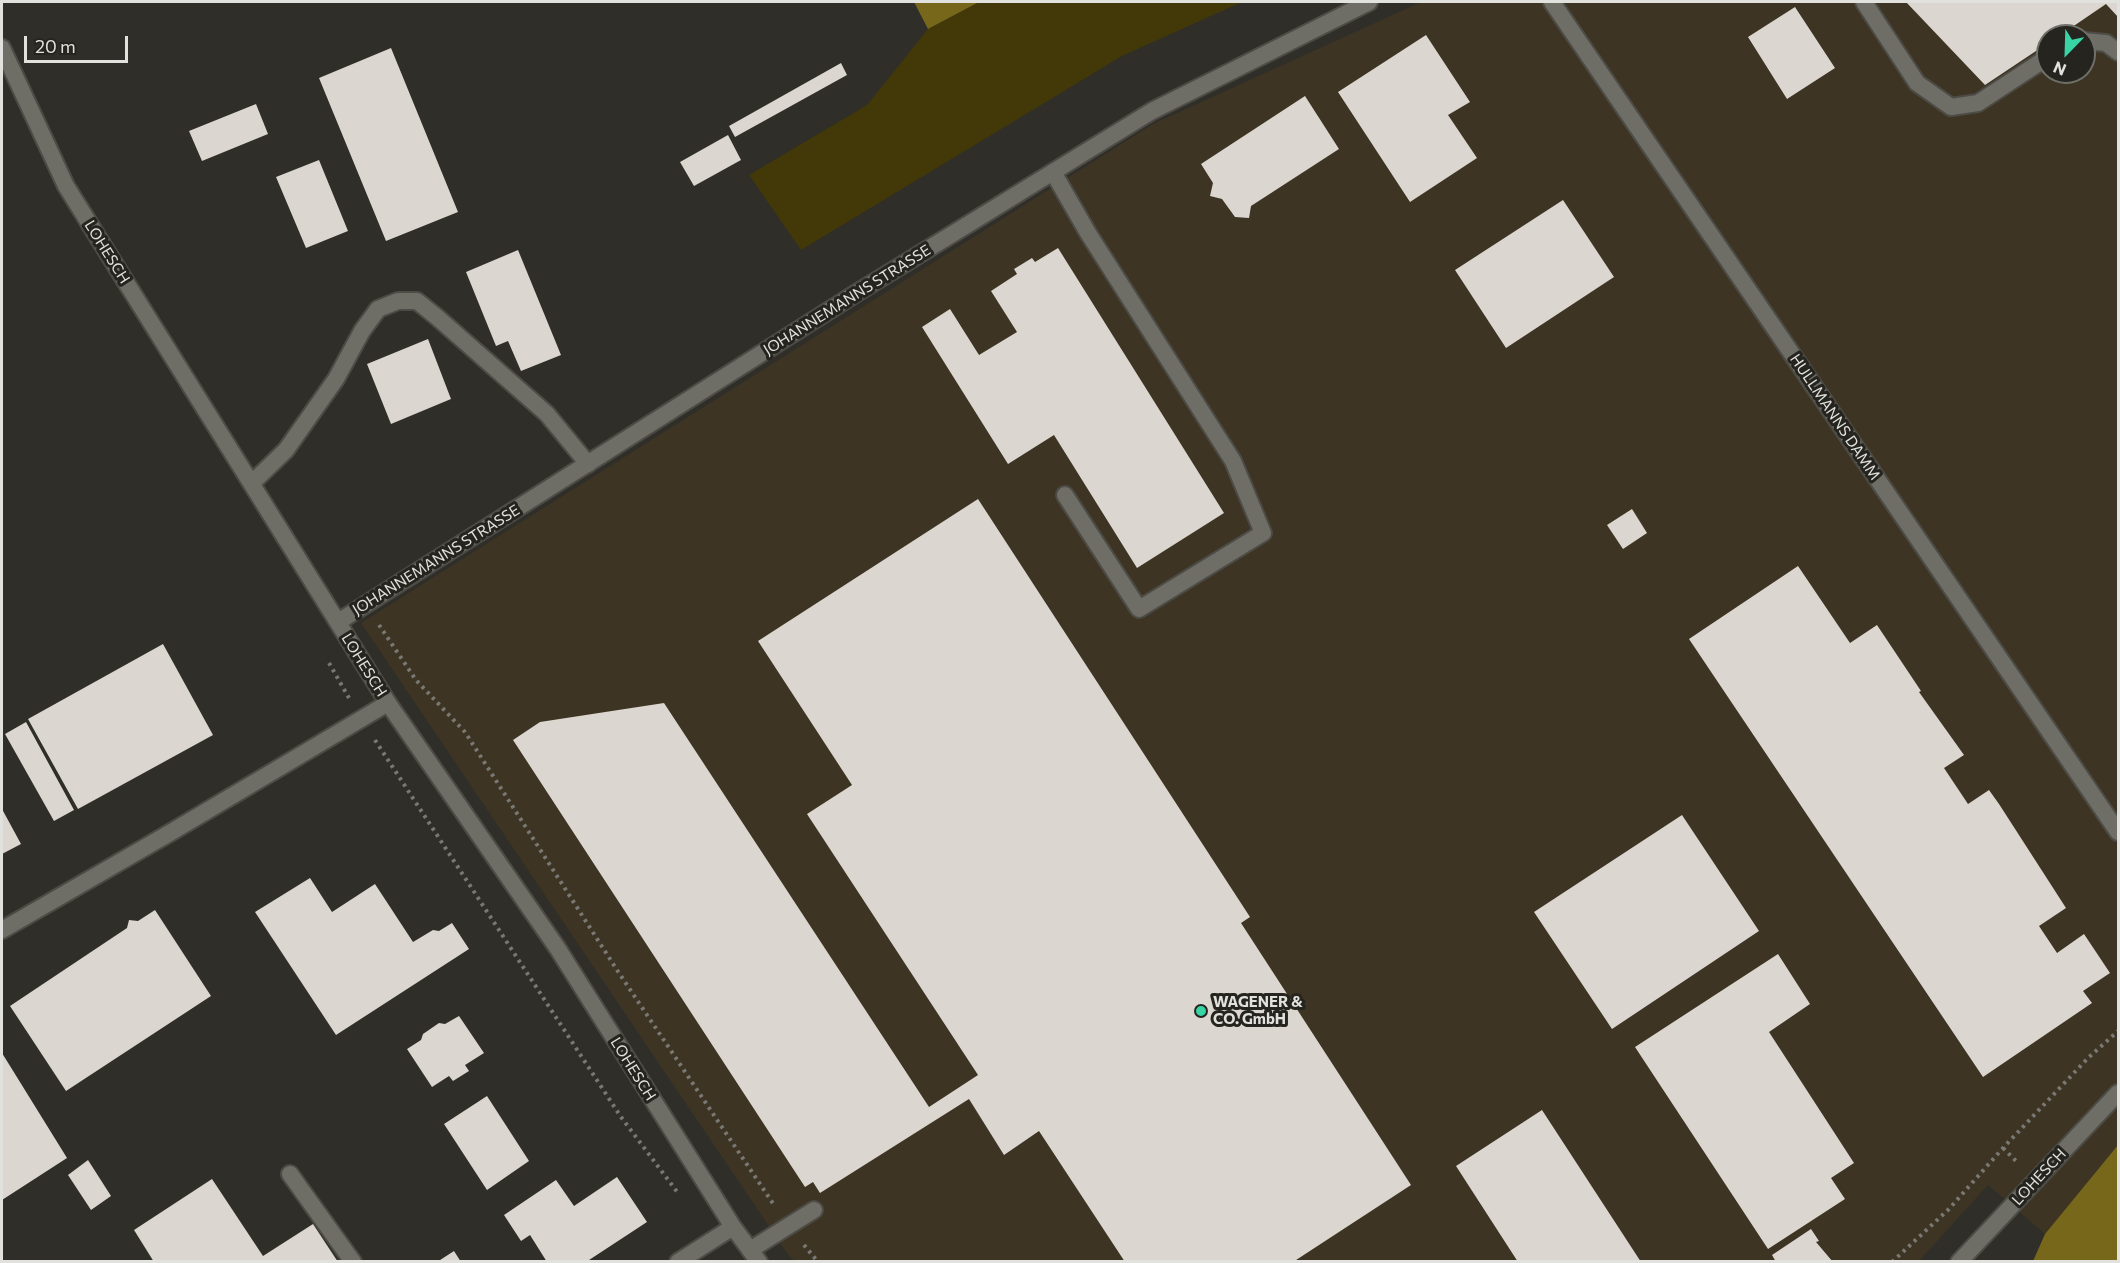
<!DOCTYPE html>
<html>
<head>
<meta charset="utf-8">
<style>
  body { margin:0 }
  #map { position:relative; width:2120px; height:1263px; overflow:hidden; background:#2f2e28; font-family:Commissioner,sans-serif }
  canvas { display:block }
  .frame { position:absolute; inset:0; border:3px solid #e1e1dd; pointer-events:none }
  .north { position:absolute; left:2036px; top:24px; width:60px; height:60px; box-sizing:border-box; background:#25241e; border:2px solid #70706a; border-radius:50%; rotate:203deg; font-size:16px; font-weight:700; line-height:24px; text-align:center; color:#e1e1dd }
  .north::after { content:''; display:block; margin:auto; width:21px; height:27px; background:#39d4a5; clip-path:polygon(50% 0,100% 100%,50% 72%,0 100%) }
  .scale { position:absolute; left:24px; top:36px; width:104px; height:27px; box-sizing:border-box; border:3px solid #e1e1dd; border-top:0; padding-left:8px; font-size:18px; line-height:21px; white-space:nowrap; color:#e1e1dd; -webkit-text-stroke:4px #25241e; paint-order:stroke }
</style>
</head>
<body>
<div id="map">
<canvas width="2120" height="1263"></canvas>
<div class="frame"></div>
<div class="north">N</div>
<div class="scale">20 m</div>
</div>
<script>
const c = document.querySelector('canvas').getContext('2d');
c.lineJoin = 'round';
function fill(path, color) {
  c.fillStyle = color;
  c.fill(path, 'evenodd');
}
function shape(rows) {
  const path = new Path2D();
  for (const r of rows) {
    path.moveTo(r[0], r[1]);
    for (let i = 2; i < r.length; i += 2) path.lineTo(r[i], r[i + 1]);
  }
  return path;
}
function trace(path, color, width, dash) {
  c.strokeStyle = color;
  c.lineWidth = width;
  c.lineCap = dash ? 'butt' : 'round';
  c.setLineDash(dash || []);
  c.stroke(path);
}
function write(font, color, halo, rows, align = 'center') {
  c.font = font + ' Commissioner,sans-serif';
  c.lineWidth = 6;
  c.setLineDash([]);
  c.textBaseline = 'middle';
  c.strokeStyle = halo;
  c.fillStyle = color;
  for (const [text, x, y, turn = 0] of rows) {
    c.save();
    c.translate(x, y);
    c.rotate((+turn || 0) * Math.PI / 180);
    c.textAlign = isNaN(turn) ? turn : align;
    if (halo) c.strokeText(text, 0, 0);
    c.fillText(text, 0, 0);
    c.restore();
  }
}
const industrial = shape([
  [1421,2,2118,2,2118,1145,2045,1234,1988,1185,1919,1261,795,1261,789,1256,361,623,1153,124],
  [2048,36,2084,36,2084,72,2048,72]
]);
const green = shape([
  [979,2,1242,2,1122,56,801,250,749,175,867,105,928,29]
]);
const forest = shape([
  [914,2,979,2,928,29],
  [2118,1145,2118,1261,2033,1261,2045,1234]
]);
const building = shape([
  [1906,2,2118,2,2118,17,2106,4,2059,36,2048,36,2048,43,1985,85],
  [1795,7,1835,68,1787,99,1748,37],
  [1426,35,1470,102,1448,115,1477,158,1410,202,1338,92],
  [391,48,458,212,386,241,319,78],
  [841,63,847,75,735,137,729,126],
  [1305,96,1339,149,1251,206,1249,218,1235,217,1222,199,1210,196,1213,183,1201,164],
  [256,104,268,134,202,161,189,131],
  [728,135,741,160,694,186,680,162],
  [319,160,348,231,306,248,276,177],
  [1563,200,1614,277,1506,348,1455,270],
  [1058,248,1224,513,1137,568,1054,435,1008,464,922,327,950,309,979,355,1017,332,991,291,1017,274,1014,269,1032,258,1035,262],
  [518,250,561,355,521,371,508,341,496,346,466,272],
  [428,339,451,399,391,424,367,364],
  [978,499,1250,917,1241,923,1411,1185,1293,1262,1125,1262,1039,1131,1004,1155,969,1099,820,1193,813,1182,805,1187,513,740,540,722,664,703,929,1107,978,1075,807,814,852,785,758,641],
  [1632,509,1647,533,1623,549,1607,525],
  [1798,566,1850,643,1877,625,1921,691,1919,692,1964,755,1944,768,1968,804,1989,790,1999,804,2066,908,2039,926,2057,953,2084,934,2110,973,2083,991,2092,1003,1983,1077,1689,639],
  [163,644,213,735,78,809,28,719],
  [26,722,74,810,54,821,5,734],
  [2,809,21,844,2,854],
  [1682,815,1759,931,1612,1029,1534,912],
  [310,878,332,912,375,884,413,942,433,930,439,931,452,923,469,949,336,1035,255,912],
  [155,910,211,996,66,1091,10,1006,127,928,129,920,138,921],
  [1778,954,1810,1004,1769,1032,1854,1163,1831,1178,1845,1199,1768,1249,1635,1047],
  [459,1016,484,1053,465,1065,469,1071,453,1081,449,1076,432,1087,407,1049,421,1040,423,1034,439,1023,445,1024],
  [2,1053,67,1158,2,1200],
  [487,1096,529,1161,487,1190,444,1124],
  [1542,1110,1641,1262,1518,1262,1456,1166],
  [88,1160,111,1196,91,1210,68,1175],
  [617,1177,647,1222,586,1262,547,1262,530,1235,521,1241,504,1215,556,1180,574,1206],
  [212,1179,263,1256,313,1224,338,1262,154,1262,134,1230],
  [1811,1229,1819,1241,1816,1242,1833,1262,1776,1262,1772,1255],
  [454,1251,461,1262,437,1262]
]);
const path = shape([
  [379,625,416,680,465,732,617,970,774,1205],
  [329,663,349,698],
  [375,740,621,1117,678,1193],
  [2003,1148,2017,1162],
  [804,1245,818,1262],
  [1892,1262,1949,1209,2003,1148,2089,1057,2118,1031]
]);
const service = shape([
  [1864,2,1917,83,1951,107,1978,103,2048,57],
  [2084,41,2106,43,2118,52],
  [1053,172,1088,233,1233,461,1263,533,1139,609,1065,495],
  [252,483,286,450,336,379,362,331,378,309,398,301,417,301,438,318,547,414,588,464],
  [2,930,168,834,388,703],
  [290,1174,353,1262],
  [750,1250,814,1210]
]);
const minor = shape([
  [1552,2,2118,832],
  [2,48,66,186,388,703,558,949,733,1227,759,1262],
  [338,622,855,294,1152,111,1369,2],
  [678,1262,733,1227],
  [1959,1262,2118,1093]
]);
const markers = [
  [1201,1011,6,"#39d4a5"]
];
const streetNames = [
  ["LOHESCH",107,252,58],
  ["JOHANNEMANNS STRASSE",847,300,-32],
  ["HULLMANNS DAMM",1835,417,56],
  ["JOHANNEMANNS STRASSE",436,560,-32],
  ["LOHESCH",364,665,58],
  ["LOHESCH",633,1069,58],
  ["LOHESCH",2039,1177,-47]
];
const poiNames = [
  ["WAGENER &",1213,1002],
  ["CO. GmbH",1213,1019]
];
fill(industrial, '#3d3423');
fill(green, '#423808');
fill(forest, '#77671b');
fill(building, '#dbd6cf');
trace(service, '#4c4b45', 20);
trace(minor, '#4c4b45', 20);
trace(path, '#797873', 4, [3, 4.5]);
trace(service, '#6e6d66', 16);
trace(minor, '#6e6d66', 16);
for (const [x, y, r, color] of markers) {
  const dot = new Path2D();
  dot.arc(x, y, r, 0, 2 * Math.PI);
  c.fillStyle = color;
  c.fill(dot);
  trace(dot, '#25241e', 2);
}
write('15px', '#e1e1dd', '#25241e', streetNames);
write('bold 15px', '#e1e1dd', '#25241e', poiNames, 'left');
</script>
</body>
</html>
